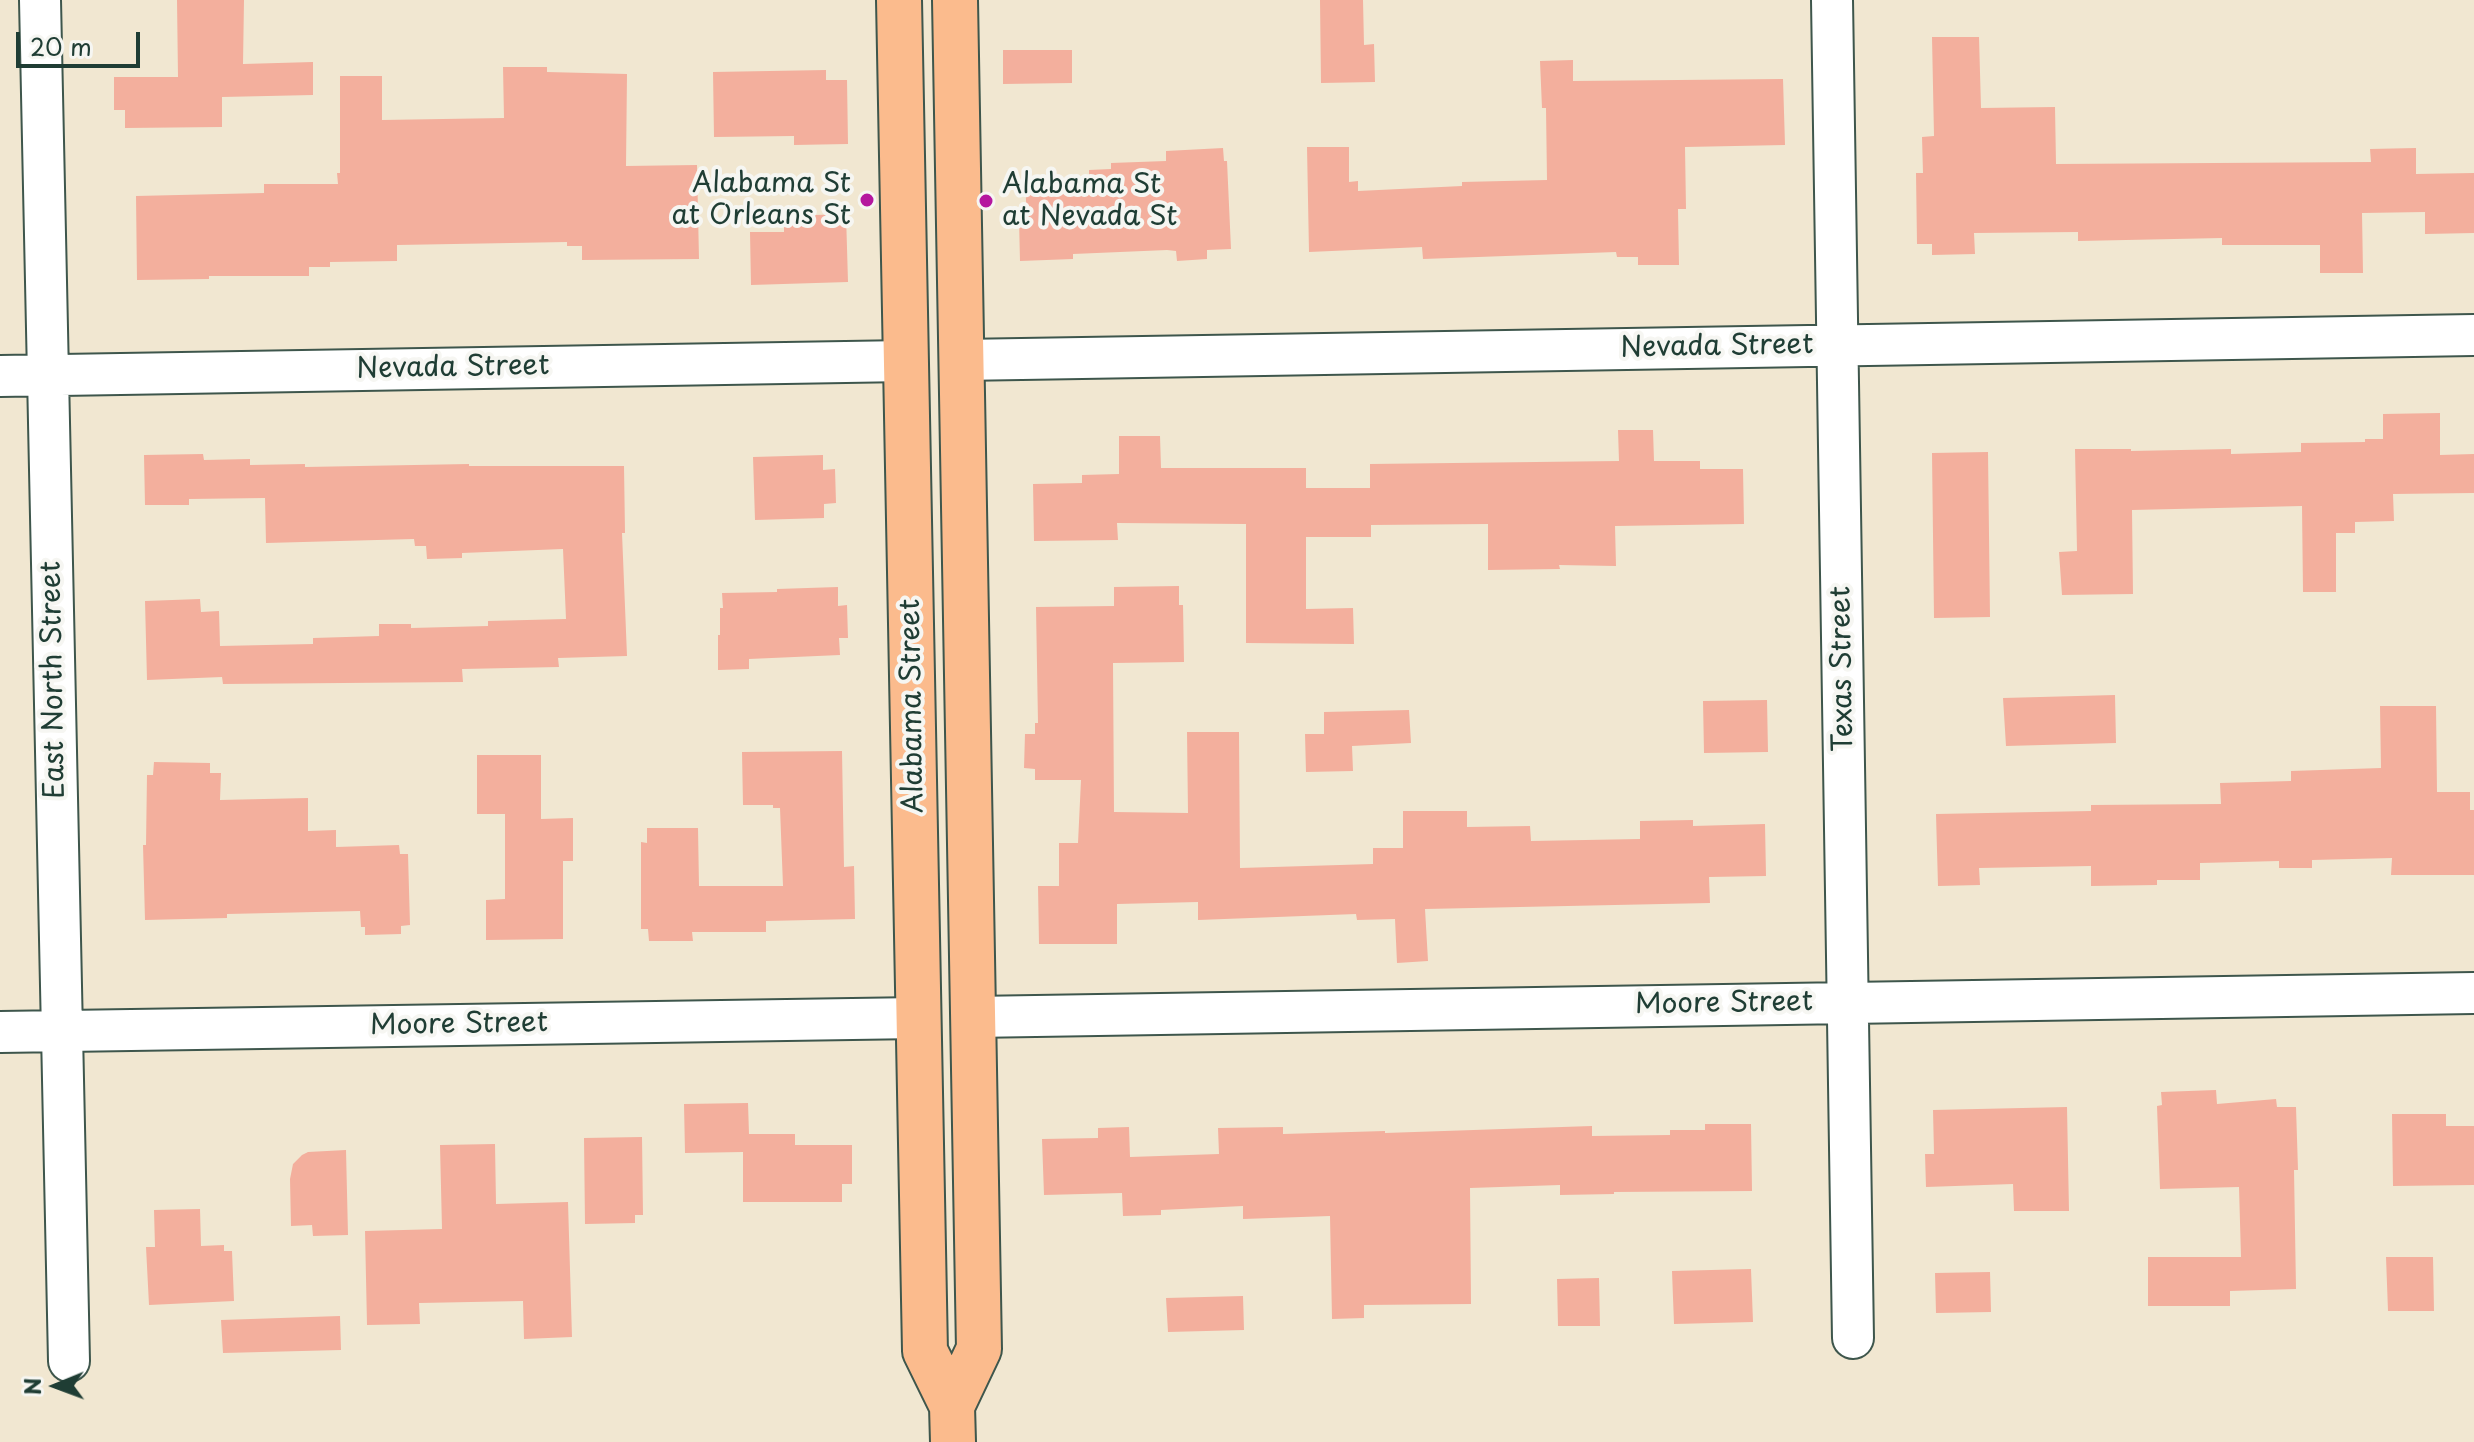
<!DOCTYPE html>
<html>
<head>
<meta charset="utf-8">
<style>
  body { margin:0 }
  #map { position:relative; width:2474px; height:1442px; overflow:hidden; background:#f1e7d1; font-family:"Playpen Sans",sans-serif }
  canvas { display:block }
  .north { position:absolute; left:16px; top:1346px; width:80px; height:80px; -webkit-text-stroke:6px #f6f6f2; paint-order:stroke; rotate:269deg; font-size:22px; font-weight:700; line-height:32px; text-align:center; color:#1f3d34 }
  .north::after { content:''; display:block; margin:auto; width:28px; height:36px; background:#1f3d34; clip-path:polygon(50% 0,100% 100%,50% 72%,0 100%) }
  .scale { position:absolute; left:16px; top:32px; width:124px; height:36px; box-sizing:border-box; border:4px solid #1f3d34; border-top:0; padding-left:10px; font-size:24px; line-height:28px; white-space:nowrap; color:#1f3d34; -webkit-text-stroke:6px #f6f6f2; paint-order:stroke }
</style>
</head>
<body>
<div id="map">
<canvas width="2474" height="1442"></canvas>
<div class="north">N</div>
<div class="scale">20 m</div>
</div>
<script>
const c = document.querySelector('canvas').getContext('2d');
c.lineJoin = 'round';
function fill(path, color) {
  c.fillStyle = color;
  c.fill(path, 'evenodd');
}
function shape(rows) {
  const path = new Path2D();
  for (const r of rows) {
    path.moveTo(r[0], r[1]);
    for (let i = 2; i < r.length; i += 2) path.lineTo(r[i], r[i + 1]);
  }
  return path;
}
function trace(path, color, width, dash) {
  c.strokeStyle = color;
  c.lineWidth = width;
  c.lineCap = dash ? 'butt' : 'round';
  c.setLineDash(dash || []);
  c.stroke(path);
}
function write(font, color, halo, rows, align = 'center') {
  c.font = font + ' "Playpen Sans",sans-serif';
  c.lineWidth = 8;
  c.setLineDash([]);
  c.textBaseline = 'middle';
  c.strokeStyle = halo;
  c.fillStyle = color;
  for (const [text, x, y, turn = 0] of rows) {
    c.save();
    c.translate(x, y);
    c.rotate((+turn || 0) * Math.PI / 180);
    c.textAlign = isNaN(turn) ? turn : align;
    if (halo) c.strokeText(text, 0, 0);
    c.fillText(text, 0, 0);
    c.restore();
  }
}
const building = shape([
  [177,0,244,0,243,64,313,62,313,95,222,97,222,127,125,128,125,110,114,110,114,77,178,77],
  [1320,0,1363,0,1364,45,1374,44,1375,82,1321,83],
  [1932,37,1979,37,1981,108,2055,107,2056,164,2371,162,2370,149,2416,148,2416,174,2474,173,2474,233,2425,234,2425,212,2362,213,2363,273,2320,273,2320,245,2222,245,2222,238,2078,241,2078,232,1974,233,1975,254,1932,255,1932,244,1917,244,1916,173,1923,173,1922,137,1934,136],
  [1003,50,1072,50,1072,83,1003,84],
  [1573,60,1573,81,1783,79,1785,145,1685,147,1686,209,1678,209,1679,265,1638,265,1638,257,1617,257,1616,252,1423,259,1422,247,1309,252,1307,147,1349,147,1349,182,1358,181,1358,191,1462,186,1462,182,1547,180,1546,108,1542,108,1540,61],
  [503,67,547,67,547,72,627,74,626,166,697,165,699,259,582,260,582,246,567,246,567,242,397,245,397,261,330,262,330,267,309,267,309,276,209,276,209,279,137,280,136,196,264,193,264,184,338,184,337,173,340,173,340,76,382,76,382,120,504,118],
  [826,70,826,80,847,80,848,144,794,145,794,136,714,137,713,72],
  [1223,148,1224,161,1227,161,1231,249,1207,250,1207,259,1177,261,1176,251,1167,250,1073,254,1073,259,1020,261,1019,219,1027,219,1025,181,1089,180,1089,170,1111,169,1111,163,1166,161,1166,151],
  [846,214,848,282,751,285,750,232,784,232,784,216],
  [2440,413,2440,455,2474,454,2474,493,2393,494,2394,521,2355,522,2355,533,2336,533,2336,592,2303,592,2302,506,2132,510,2133,594,2062,595,2059,552,2077,551,2075,449,2131,449,2131,451,2231,449,2231,454,2301,452,2301,443,2365,442,2365,439,2383,439,2383,414],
  [1618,430,1653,430,1654,461,1700,461,1700,469,1743,469,1744,524,1615,526,1616,566,1559,565,1560,569,1488,570,1488,524,1371,525,1371,537,1306,537,1306,609,1353,608,1354,644,1246,643,1246,524,1117,523,1118,540,1034,541,1033,484,1082,483,1082,475,1119,474,1119,436,1160,436,1161,468,1306,468,1306,488,1370,488,1370,464,1619,461],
  [1988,452,1990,617,1934,618,1932,453],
  [203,454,204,460,250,459,250,465,305,464,305,467,469,464,469,466,624,466,625,533,622,533,627,656,558,658,559,667,462,669,463,682,223,684,222,677,147,680,145,601,200,599,201,612,219,611,220,646,313,644,313,638,379,636,379,624,411,624,411,628,488,626,488,621,566,619,563,549,462,553,462,558,427,559,426,546,415,546,414,539,266,543,265,498,189,499,189,505,145,505,144,455],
  [823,455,823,470,835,469,836,503,824,504,824,518,755,520,753,457],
  [1179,586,1179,605,1183,605,1184,662,1113,663,1114,812,1188,813,1187,732,1239,732,1240,868,1373,864,1373,848,1403,848,1403,811,1467,811,1467,827,1530,826,1531,841,1640,839,1640,821,1693,820,1693,826,1765,824,1766,876,1709,877,1710,903,1425,909,1428,961,1397,963,1395,919,1357,920,1356,914,1198,920,1198,902,1117,904,1117,944,1039,944,1038,886,1059,886,1059,843,1078,843,1081,780,1035,780,1035,769,1024,768,1025,734,1035,734,1035,723,1038,723,1036,607,1114,606,1114,587],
  [838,587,838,606,847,605,848,638,839,638,840,655,749,659,749,669,718,670,718,635,720,635,720,608,723,608,722,593,777,592,777,589],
  [2115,695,2116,743,2006,746,2003,698],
  [1767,700,1768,752,1704,753,1703,701],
  [2380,706,2436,706,2437,792,2470,792,2470,810,2474,810,2474,875,2391,875,2392,858,2312,860,2312,868,2279,868,2279,861,2200,863,2200,880,2157,880,2157,885,2091,886,2091,866,1979,868,1980,885,1938,886,1936,814,2091,811,2091,805,2221,804,2220,783,2291,781,2291,771,2381,768],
  [1409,710,1411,743,1352,746,1353,771,1306,772,1305,734,1324,734,1324,712],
  [842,751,844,867,854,866,855,919,766,921,766,932,692,932,693,941,649,941,648,929,641,929,641,842,647,843,647,828,698,828,699,886,783,886,780,808,773,808,773,805,743,805,742,752],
  [477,755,541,755,541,819,573,818,573,861,563,861,563,939,486,940,486,900,505,899,505,814,477,814],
  [154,762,210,763,210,773,221,773,220,800,308,798,308,831,336,830,336,847,399,845,400,854,408,854,410,925,401,926,401,934,365,935,365,927,361,927,360,911,227,914,227,918,145,920,143,845,146,845,147,775,153,775],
  [2216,1090,2217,1104,2276,1099,2277,1107,2296,1107,2298,1170,2294,1170,2296,1289,2230,1291,2230,1306,2148,1306,2148,1257,2241,1257,2239,1187,2160,1189,2157,1106,2162,1105,2161,1092],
  [748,1103,749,1134,795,1134,795,1145,852,1145,852,1184,842,1184,842,1202,743,1202,743,1152,685,1153,684,1104],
  [2067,1107,2069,1211,2014,1211,2013,1184,1926,1187,1925,1154,1934,1154,1933,1110],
  [2392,1114,2446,1114,2446,1126,2474,1126,2474,1185,2393,1186],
  [1705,1124,1751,1124,1752,1191,1614,1192,1614,1194,1560,1195,1560,1185,1470,1188,1471,1304,1364,1305,1364,1318,1332,1319,1330,1216,1243,1219,1243,1206,1161,1210,1161,1215,1123,1216,1122,1193,1044,1195,1042,1139,1098,1138,1098,1128,1129,1127,1130,1157,1219,1154,1218,1128,1283,1127,1283,1134,1385,1131,1385,1133,1592,1126,1592,1136,1670,1135,1670,1130,1705,1130],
  [642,1137,643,1215,635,1215,635,1223,585,1224,584,1138],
  [495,1144,496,1204,568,1202,572,1337,524,1339,523,1301,419,1303,420,1324,367,1325,365,1231,442,1229,440,1145],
  [346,1150,348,1235,313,1236,312,1225,291,1226,290,1179,293,1164,302,1155,308,1152],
  [200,1209,201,1246,224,1245,224,1251,232,1251,234,1301,149,1305,146,1247,155,1247,154,1210],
  [2386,1257,2433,1257,2434,1311,2388,1311],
  [1751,1269,1753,1322,1674,1324,1672,1271],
  [1990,1272,1991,1312,1936,1313,1935,1273],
  [1599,1278,1600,1326,1558,1326,1557,1279],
  [1243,1296,1244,1330,1168,1332,1166,1298],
  [340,1316,341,1350,223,1353,221,1320]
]);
const minor = shape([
  [40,0,69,1361],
  [1832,0,1853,1338],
  [961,360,2474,335],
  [0,376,906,361],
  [973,1017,2474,993],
  [0,1032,918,1018]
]);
const major = shape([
  [899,0,925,1351,952,1406,953,1442],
  [952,1406,979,1349,955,0]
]);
const markers = [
  [867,200,8,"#b5179e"],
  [986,201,8,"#b5179e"]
];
const poiNames = [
  ["Alabama St",851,184],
  ["at Orleans St",851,216],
  ["Alabama St",1002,185,"left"],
  ["at Nevada St",1002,217,"left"]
];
const streetNames = [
  ["Nevada Street",1717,347,-1],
  ["Nevada Street",453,368,-1],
  ["Texas Street",1843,669,-91],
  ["East North Street",54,680,-91],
  ["Alabama Street",913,706,-91],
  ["Moore Street",1724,1004,-1],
  ["Moore Street",459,1025,-1]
];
fill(building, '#f3af9d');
trace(minor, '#3e564c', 44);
trace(major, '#3e564c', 48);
trace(minor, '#fff', 40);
trace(major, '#fbbb8d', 44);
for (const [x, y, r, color] of markers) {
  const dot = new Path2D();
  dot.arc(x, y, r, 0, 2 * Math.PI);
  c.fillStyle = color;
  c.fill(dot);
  trace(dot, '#f6f6f2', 3);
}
write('28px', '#1f3d34', '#f6f6f2', poiNames, 'right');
write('28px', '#1f3d34', '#f6f6f2', streetNames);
</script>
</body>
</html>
